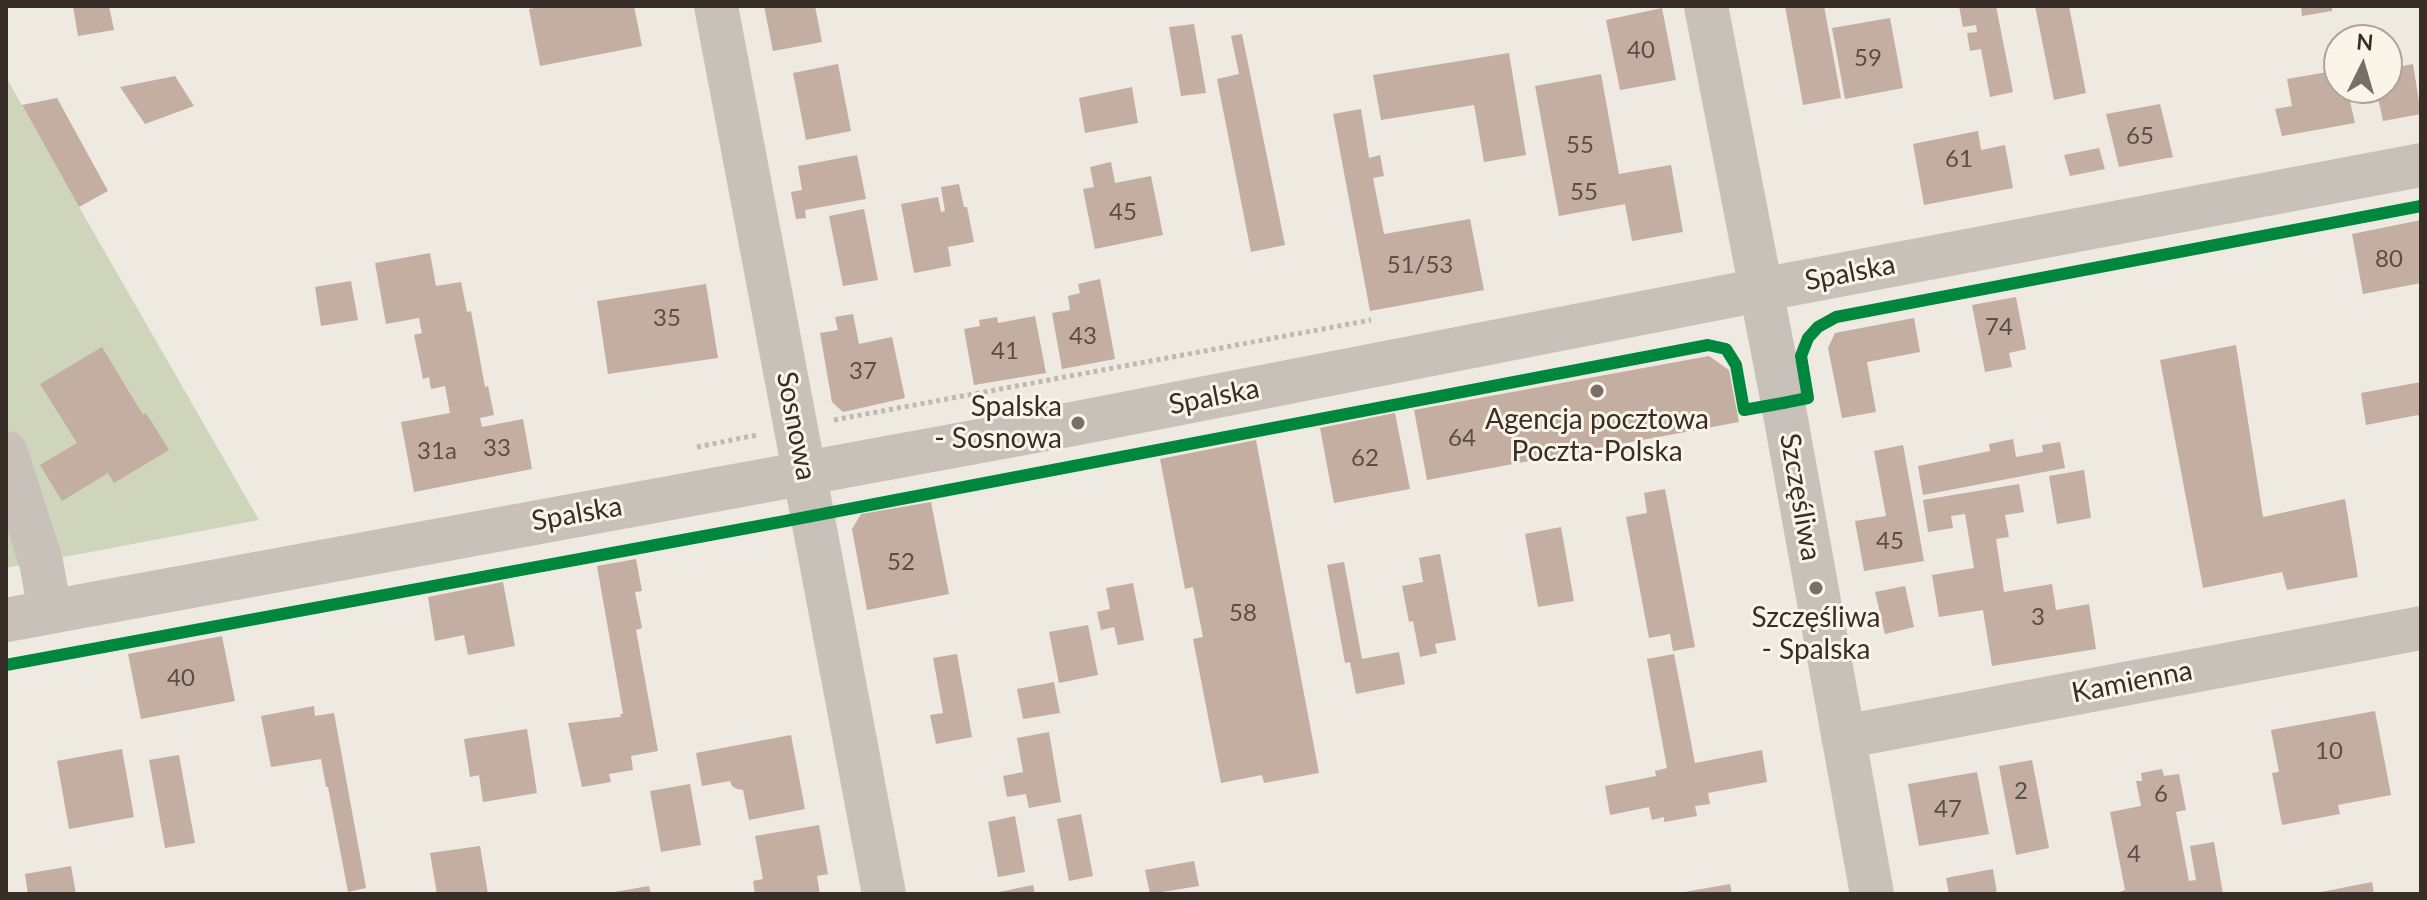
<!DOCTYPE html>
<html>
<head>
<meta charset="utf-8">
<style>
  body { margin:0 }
  #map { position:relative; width:2427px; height:900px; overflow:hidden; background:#eee9e1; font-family:Lato,sans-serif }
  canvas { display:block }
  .frame { position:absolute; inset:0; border:8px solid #392e27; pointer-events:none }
  .north { position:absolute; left:2323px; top:24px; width:80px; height:80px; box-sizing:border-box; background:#fbf4e8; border:2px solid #ada59b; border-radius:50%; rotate:5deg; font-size:22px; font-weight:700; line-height:32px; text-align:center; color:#392e27 }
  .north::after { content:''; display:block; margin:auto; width:28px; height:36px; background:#786f68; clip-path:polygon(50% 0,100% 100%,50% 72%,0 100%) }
</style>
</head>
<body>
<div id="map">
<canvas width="2427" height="900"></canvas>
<div class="frame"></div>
<div class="north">N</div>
</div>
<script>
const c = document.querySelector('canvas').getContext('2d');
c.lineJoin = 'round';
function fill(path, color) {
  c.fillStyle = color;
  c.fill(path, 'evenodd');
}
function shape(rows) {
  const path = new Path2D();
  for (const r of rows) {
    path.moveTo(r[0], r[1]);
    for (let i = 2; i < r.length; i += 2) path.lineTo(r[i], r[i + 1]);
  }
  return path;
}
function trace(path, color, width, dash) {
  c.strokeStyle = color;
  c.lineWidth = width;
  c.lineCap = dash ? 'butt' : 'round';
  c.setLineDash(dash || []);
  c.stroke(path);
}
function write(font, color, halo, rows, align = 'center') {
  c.font = font + ' Lato,sans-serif';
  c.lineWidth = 6;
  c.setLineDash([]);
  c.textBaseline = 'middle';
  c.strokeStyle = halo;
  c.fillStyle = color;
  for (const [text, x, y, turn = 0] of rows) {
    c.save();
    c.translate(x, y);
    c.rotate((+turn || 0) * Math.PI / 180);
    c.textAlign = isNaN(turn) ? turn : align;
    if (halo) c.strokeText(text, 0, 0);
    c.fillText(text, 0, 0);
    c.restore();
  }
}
const green = shape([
  [6,77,79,207,259,520,6,568]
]);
const building = shape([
  [73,6,109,6,114,30,78,36],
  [545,6,634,6,642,46,540,66,529,9],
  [764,6,815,6,822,42,773,51],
  [1785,6,1824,6,1841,98,1803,105],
  [1959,6,1996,6,2013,92,1990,97,1981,49,1970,51,1967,33,1977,32,1976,25,1963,27],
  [2035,6,2069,6,2086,93,2054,100],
  [2301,6,2332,6,2332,11,2302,16],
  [1662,8,1676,80,1620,90,1606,20],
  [1890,18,1903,88,1845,99,1832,28],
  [1194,24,1206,93,1181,96,1169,27],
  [1242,34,1285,245,1251,252,1217,79,1239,74,1231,36],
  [1509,53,1526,155,1484,162,1474,105,1381,120,1373,75],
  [838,64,851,131,806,140,793,73],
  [2413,64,2421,114,2383,121,2376,88,2387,88,2387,69],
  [2339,70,2339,88,2347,88,2355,123,2282,136,2275,109,2292,106,2287,79],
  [1601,74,1619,174,1671,165,1683,232,1632,241,1625,204,1559,216,1535,86],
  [175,76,194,106,145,124,120,87],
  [1132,87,1138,123,1085,133,1079,98],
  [57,98,108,191,79,207,22,105],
  [2160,104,2173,157,2119,167,2106,114],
  [1361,109,1369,158,1380,155,1384,176,1373,178,1384,234,1470,219,1484,290,1370,311,1333,114],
  [1978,131,1981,150,2005,145,2013,188,1924,205,1913,144],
  [2099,148,2105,169,2070,176,2064,155],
  [857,155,866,199,805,210,806,218,796,219,791,192,802,190,798,166],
  [1111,162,1115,183,1151,176,1163,235,1095,249,1083,189,1094,187,1090,167],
  [959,184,964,207,967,207,974,242,948,247,951,266,914,273,901,204,938,197,941,212,945,211,941,187],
  [864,209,878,280,843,286,829,216],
  [2421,220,2421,283,2363,294,2352,234],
  [430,253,436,286,461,282,467,312,471,311,485,387,488,386,494,415,480,418,482,427,523,419,532,469,414,492,401,422,450,413,445,386,431,389,429,377,423,379,414,335,422,333,419,318,386,324,375,263],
  [1100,279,1115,359,1062,369,1052,313,1070,310,1068,296,1080,293,1078,284],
  [351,281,358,320,321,326,315,287],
  [706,284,718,358,608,374,597,301],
  [2016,297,2026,349,2009,353,2012,367,1985,372,1972,305],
  [853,314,859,344,892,337,905,398,843,412,832,402,820,333,838,330,835,317],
  [1035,316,1046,373,974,385,964,329,980,326,979,320,997,317,998,323],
  [1914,318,1920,352,1867,362,1876,412,1842,418,1828,348,1835,333],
  [2236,345,2263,517,2345,499,2358,577,2287,590,2282,572,2203,588,2160,360],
  [102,347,143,415,146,413,169,450,114,483,108,473,62,501,40,465,77,443,40,384],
  [1709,356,1729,370,1739,422,1427,480,1414,410],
  [2421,382,2421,423,2418,415,2366,425,2361,393],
  [1395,413,1410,489,1334,503,1320,428],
  [2013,439,2016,457,2043,452,2042,445,2060,442,2065,468,1923,495,1918,466,1990,451,1989,444],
  [1256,440,1319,773,1264,783,1262,775,1221,783,1193,639,1203,637,1193,587,1185,589,1160,459],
  [1903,445,1924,561,1864,571,1855,521,1886,516,1874,451],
  [2084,470,2091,518,2057,524,2049,476],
  [2019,484,2024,512,2005,515,2009,537,1996,539,2004,592,2052,584,2056,610,2089,604,2096,649,1992,666,1983,610,1939,617,1932,575,1974,568,1965,514,1951,516,1953,528,1928,532,1923,500],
  [1665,489,1695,647,1673,651,1670,634,1649,638,1626,517,1647,513,1644,493],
  [931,502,949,594,867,610,852,529,861,514],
  [1561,527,1574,601,1538,607,1525,534],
  [1440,554,1456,640,1435,644,1437,653,1420,657,1413,621,1409,622,1402,586,1423,582,1419,558],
  [636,559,642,591,635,592,642,628,636,630,658,751,631,756,633,770,609,774,611,782,582,787,568,723,621,717,620,714,623,714,597,566],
  [1344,562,1362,659,1399,652,1405,684,1356,694,1350,662,1345,663,1327,565],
  [503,582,515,646,468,655,464,635,435,641,428,597],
  [1133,583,1144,640,1118,645,1114,627,1101,630,1097,612,1110,609,1106,588],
  [1905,586,1914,627,1885,634,1875,592],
  [1088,625,1098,675,1059,683,1049,632],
  [222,636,235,701,141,719,128,654],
  [957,654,972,737,936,744,930,715,943,713,933,658],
  [1674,654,1695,763,1762,750,1767,782,1708,793,1710,804,1695,806,1697,816,1664,822,1664,817,1652,820,1649,807,1610,815,1605,786,1656,776,1655,771,1667,768,1647,659],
  [1054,682,1060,713,1023,719,1017,689],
  [314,706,315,716,334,713,366,888,348,892,328,787,326,787,321,759,271,767,261,716],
  [2375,711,2391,795,2338,805,2340,814,2282,825,2272,773,2279,772,2271,730],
  [527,729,537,793,483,802,479,775,470,777,464,739],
  [1049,732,1061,802,1029,808,1026,794,1007,797,1003,776,1023,772,1017,738],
  [791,735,805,809,749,820,743,790,737,789,732,786,730,781,702,786,696,753],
  [122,749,134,817,69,829,57,761],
  [179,755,195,843,165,848,149,760],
  [2032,760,2049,848,2016,855,1999,766],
  [2162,769,2164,776,2179,774,2186,810,2176,812,2189,881,2196,880,2190,846,2214,842,2223,894,2114,894,2125,890,2110,812,2141,806,2136,781,2142,781,2141,773],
  [1977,772,1989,834,1919,846,1908,784],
  [690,784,701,845,661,852,650,791],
  [1081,814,1093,876,1069,881,1057,819],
  [1015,816,1025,872,998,877,988,822],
  [819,825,828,874,817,876,820,894,755,894,753,881,763,879,755,836],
  [480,846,488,894,437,894,430,853],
  [1194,861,1199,886,1150,894,1145,870],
  [71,866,76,894,28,894,25,874],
  [1993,869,1997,894,1949,894,1946,878],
  [2372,882,2374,894,2316,894,2316,893],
  [1730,884,1732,894,1684,894,1684,892],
  [1033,885,1035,894,994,894,994,893],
  [649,886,651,894,614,894,614,892]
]);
const path = shape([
  [834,420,1371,320],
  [697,447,757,435]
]);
const minor = shape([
  [716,6,884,894],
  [1706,6,1783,403,1872,894],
  [6,453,41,562,50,611],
  [6,620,1078,423,1760,290,2421,165],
  [1843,737,2421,628]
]);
const cycleway = shape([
  [6,665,791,520,1708,345,1726,349,1736,365,1744,410,1783,403,1808,398,1801,356,1808,338,1818,327,1836,317,2421,206]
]);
const markers = [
  [1597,391,8,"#786f68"],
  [1078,423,8,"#786f68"],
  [1816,588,8,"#786f68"]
];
const numberNames = [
  ["40",1641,50],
  ["59",1868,58],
  ["65",2140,136],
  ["55",1580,145],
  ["61",1959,159],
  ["55",1584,192],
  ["45",1123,212],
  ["80",2389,259],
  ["51/53",1420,265],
  ["35",667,318],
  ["74",1999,327],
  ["43",1083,336],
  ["41",1005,351],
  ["37",863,371],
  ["64",1462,438],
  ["33",497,448],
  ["31a",437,451],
  ["62",1365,458],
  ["45",1890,541],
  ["52",901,562],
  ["58",1243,613],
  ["3",2038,617],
  ["40",181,678],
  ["10",2329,751],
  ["2",2021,791],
  ["6",2161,794],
  ["47",1948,809],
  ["4",2134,854]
];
const streetNames = [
  ["Spalska",1850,273,-11],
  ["Spalska",1214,397,-11],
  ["Sosnowa",796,426,79],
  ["Szczęśliwa",1800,497,80],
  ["Spalska",577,514,-10],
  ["Kamienna",2132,682,-11]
];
const poiNames = [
  ["Spalska",1062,407,"right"],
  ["- Sosnowa",1062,439,"right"],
  ["Agencja pocztowa",1597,420],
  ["Poczta-Polska",1597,452],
  ["Szczęśliwa",1816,618],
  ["- Spalska",1816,650]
];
fill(green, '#ced5ba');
fill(building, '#c3aea1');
trace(path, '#c0b9b2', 5, [4, 4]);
trace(minor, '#c7c1ba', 44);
trace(cycleway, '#00873e', 12);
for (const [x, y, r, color] of markers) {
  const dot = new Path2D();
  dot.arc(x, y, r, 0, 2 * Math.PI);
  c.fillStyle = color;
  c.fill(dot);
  trace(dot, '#fbf4e8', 3);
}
write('24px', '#5c4e46', null, numberNames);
write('28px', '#392e27', '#fbf4e8', streetNames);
write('28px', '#392e27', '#fbf4e8', poiNames);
</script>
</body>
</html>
